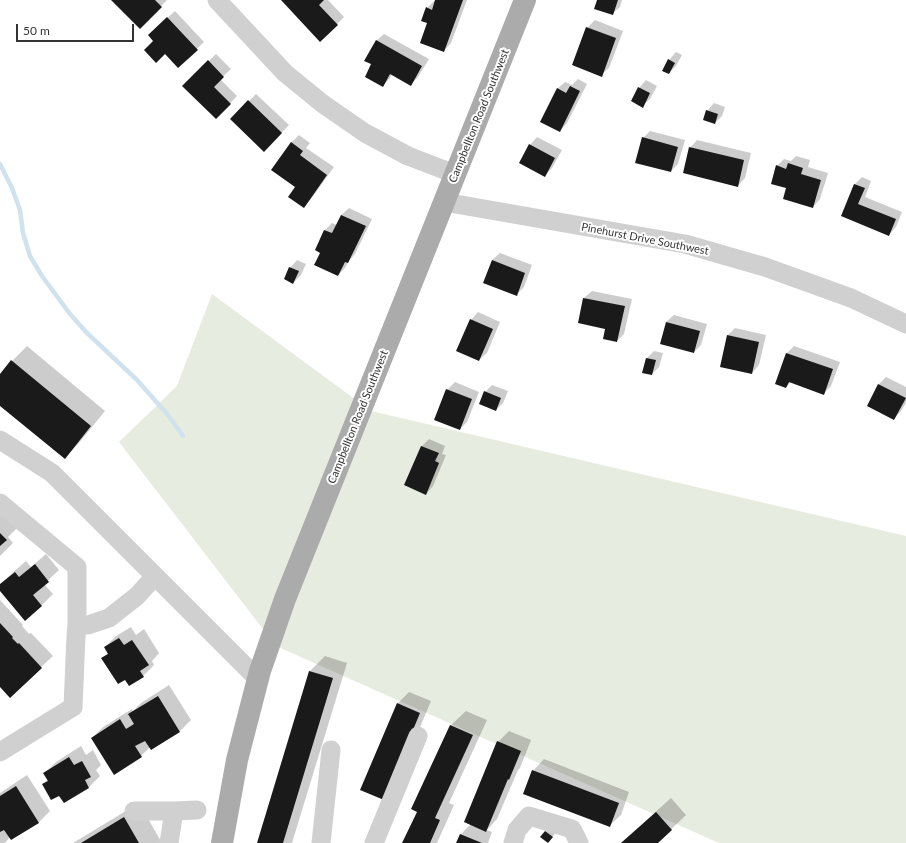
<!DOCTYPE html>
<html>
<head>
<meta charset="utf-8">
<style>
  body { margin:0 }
  #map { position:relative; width:906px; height:843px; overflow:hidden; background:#fff; font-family:Lato,sans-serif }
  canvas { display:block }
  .scale { position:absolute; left:16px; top:24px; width:118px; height:18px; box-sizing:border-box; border:2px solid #333; border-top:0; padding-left:5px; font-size:12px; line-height:14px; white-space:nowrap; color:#333; -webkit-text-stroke:3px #fff; paint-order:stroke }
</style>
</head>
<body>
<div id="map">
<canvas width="906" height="843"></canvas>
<div class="scale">50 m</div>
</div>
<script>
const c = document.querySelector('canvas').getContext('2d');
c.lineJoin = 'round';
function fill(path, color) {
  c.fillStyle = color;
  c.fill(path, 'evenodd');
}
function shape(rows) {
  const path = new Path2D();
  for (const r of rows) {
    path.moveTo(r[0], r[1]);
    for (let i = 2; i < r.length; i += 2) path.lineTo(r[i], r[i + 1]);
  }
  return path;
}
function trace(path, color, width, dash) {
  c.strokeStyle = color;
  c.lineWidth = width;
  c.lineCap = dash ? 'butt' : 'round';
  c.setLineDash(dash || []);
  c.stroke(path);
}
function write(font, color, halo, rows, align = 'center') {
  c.font = font + ' Lato,sans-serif';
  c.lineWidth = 4;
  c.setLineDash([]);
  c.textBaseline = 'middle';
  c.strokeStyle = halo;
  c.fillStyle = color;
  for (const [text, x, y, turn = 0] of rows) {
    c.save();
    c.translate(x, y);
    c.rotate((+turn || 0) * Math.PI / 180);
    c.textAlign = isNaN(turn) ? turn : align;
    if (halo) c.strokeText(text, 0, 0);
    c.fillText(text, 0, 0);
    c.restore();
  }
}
const green = shape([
  [212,294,371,411,906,536,906,843,719,843,276,646,119,442,177,386]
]);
const shadow = shape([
  [112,0,167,0,140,27],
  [282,0,328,0,344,17,337,24],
  [436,0,467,0,451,43,444,51,429,23,427,8,434,1,436,1],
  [598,0,622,0,620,7,612,14],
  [175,11,204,42,178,67,154,41,156,28],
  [595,20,623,31,609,68,601,75,587,28],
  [384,34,429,59,418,77,411,84,392,74,390,78,383,86,373,64,376,41],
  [676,52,682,55,676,66,669,73,669,60],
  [216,54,231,69,220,79,237,96,216,118,184,86],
  [578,79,587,84,567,123,560,131,557,89,565,82,572,85],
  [646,80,657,86,650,99,642,106,639,88],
  [256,94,289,125,264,151,231,119],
  [714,103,725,107,722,116,715,123,707,111],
  [650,131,685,140,678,164,671,171,643,138],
  [299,135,310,143,306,148,334,167,311,199,304,207,296,187,291,143],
  [537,137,562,150,552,168,545,175,530,145],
  [697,140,751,153,745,178,738,186,690,148],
  [796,156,810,160,808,167,828,173,820,199,813,207,787,188,777,166,784,159,791,161],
  [862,177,871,181,865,197,902,212,896,227,889,235,842,216,854,185],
  [349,208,372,219,355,254,349,261,345,268,338,275,322,252,325,230,332,223,337,225,341,215],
  [500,253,532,265,524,287,516,295,492,260],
  [297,260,306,264,301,275,293,283,290,268],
  [592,291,632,299,624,334,617,341,584,298],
  [478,312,500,322,487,353,479,360,471,320],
  [674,315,707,324,701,345,694,352,666,322],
  [735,328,766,335,759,365,752,373,728,335],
  [27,346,105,411,79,443,65,457,0,404,0,376,12,361],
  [794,346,840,362,831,386,824,393,791,382,786,387,787,353],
  [654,351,663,353,659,367,652,374,643,372,647,358],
  [886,377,906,387,906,403,901,411,894,419,868,405,879,384],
  [455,382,479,392,467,422,460,429,447,390],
  [492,385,508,391,503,403,496,410,485,392],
  [429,439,445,446,442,454,446,455,433,486,426,494,406,485,422,446],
  [0,510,17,528,8,537,13,543,0,556],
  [46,554,59,570,44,584,53,594,42,605,25,619,0,589,0,585,9,576,26,561,31,567],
  [0,600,23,625,22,626,29,634,31,633,53,656,10,696,0,685],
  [131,627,136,635,144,629,159,653,152,661,154,665,143,676,125,678,103,658,109,652,105,647,116,636],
  [325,656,347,663,292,843,258,843,310,671],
  [169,685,191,720,180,731,151,749,150,747,141,756,92,738,103,727,132,709,133,711,141,703],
  [409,692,431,701,395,787,398,703],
  [466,711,487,720,449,803,454,805,437,843,403,843,418,811,412,808,451,725],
  [509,731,531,740,520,768,518,770,497,819,487,830,492,832,488,843,457,843,460,835,471,824,498,742],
  [81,746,86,755,93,750,101,765,96,770,100,776,89,787,64,802,59,794,43,784,48,779,45,773,56,762],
  [544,759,629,792,621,815,609,826,533,771],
  [27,775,50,811,39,822,12,839,10,837,5,843,0,843,0,793],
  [671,798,686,815,657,843,621,843],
  [139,803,162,843,73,843],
  [549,828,556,833,551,838,541,837]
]);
const stream = shape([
  [0,164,12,188,20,210,23,233,30,256,42,276,70,314,86,332,137,380,168,415,183,436]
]);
const building = shape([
  [111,0,155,0,162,7,140,29],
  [281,0,324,0,319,5,338,25,320,42],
  [435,0,463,0,444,52,420,43,427,23,421,21,426,7,432,10],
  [597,0,618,0,613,15,594,9],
  [167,17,198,50,178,68,165,54,156,63,144,50,153,41,148,35],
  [586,27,616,38,602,77,572,65],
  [376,40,422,66,411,86,390,74,383,87,365,77,371,64,364,61],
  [668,59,675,63,669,74,662,71],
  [208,60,224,77,214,87,231,104,216,119,182,86],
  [570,86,580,91,560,132,540,122,557,88,566,93],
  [638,87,650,93,643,108,631,101],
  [248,100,282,133,264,152,230,119],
  [706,110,718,114,715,124,703,120],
  [642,137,678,147,671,172,635,163],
  [291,142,303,151,300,155,327,175,304,208,288,197,295,187,271,170],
  [529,144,555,158,545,177,519,163],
  [689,147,744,160,738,187,683,173],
  [788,163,803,168,801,174,821,180,813,208,783,199,786,188,771,184,776,165,786,169],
  [854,184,865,188,858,204,896,219,889,236,841,216],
  [341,215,366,226,348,263,345,262,338,276,314,265,320,253,315,250,324,230,332,233],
  [492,260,525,273,517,296,483,283],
  [289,267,299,271,293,284,284,279],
  [583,298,625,306,617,342,603,339,605,329,578,323],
  [470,319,493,329,479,361,456,351],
  [666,322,700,331,694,353,660,344],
  [727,335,759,342,752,374,720,367],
  [786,353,833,369,824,395,789,382,786,388,775,384],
  [646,358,656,360,652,375,642,373],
  [11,360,91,426,65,459,0,406,0,374],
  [878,384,906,398,894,420,867,406],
  [446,389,472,399,460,430,434,420],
  [484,391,501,398,496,411,479,404],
  [421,446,439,453,435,461,439,463,426,495,404,485],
  [0,533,7,540,0,546],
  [35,564,49,582,33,595,42,606,25,621,0,591,0,584,15,572,19,577],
  [0,623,13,637,12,638,18,644,19,643,42,668,10,698,0,687],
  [119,638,124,645,132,640,149,665,140,671,144,677,129,686,125,680,118,684,101,658,108,654,104,647],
  [309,671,333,678,283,843,257,843],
  [158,696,180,732,151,750,145,741,135,746,142,757,114,775,91,738,120,719,126,729,134,724,128,714],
  [397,703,420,713,384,800,360,790],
  [450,725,473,735,435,818,440,820,430,843,402,843,417,812,411,809],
  [497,741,521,751,509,780,508,779,486,832,464,822],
  [69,757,74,765,82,761,91,777,85,780,89,788,64,803,59,796,51,800,42,784,48,781,43,773],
  [532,770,619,803,610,827,523,794],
  [16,786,39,823,11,840,4,830,0,832,0,796],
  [656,812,672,830,658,843,621,843],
  [124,817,139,843,81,843],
  [545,831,553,837,548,843,540,837],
  [460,834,482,843,456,843]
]);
const minor = shape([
  [217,0,285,73,323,104,365,133,408,156,455,174],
  [444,202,685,244,765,267,851,298,906,324],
  [0,440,52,473,258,679],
  [0,503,77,567,77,624,76,636,73,707,0,752],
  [77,624,88,625,109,618,137,596,155,576],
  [134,811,174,811,169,843],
  [174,811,197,810],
  [321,843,331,750],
  [374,843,418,736],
  [513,843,517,830,529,816,572,829,579,843]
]);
const major = shape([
  [222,843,237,760,260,671,285,599,525,0]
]);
const streetNames = [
  ["Campbellton Road Southwest",479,116,-68],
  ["Pinehurst Drive Southwest",645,239,11],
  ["Campbellton Road Southwest",358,417,-68]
];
fill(green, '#e6ecdf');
fill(shadow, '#0003');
trace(stream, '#cfe2ee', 4.5);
fill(building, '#1a1a1a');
trace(minor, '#d0d0d0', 19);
trace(major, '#ababab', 22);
write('11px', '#333', '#fff', streetNames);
</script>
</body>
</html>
